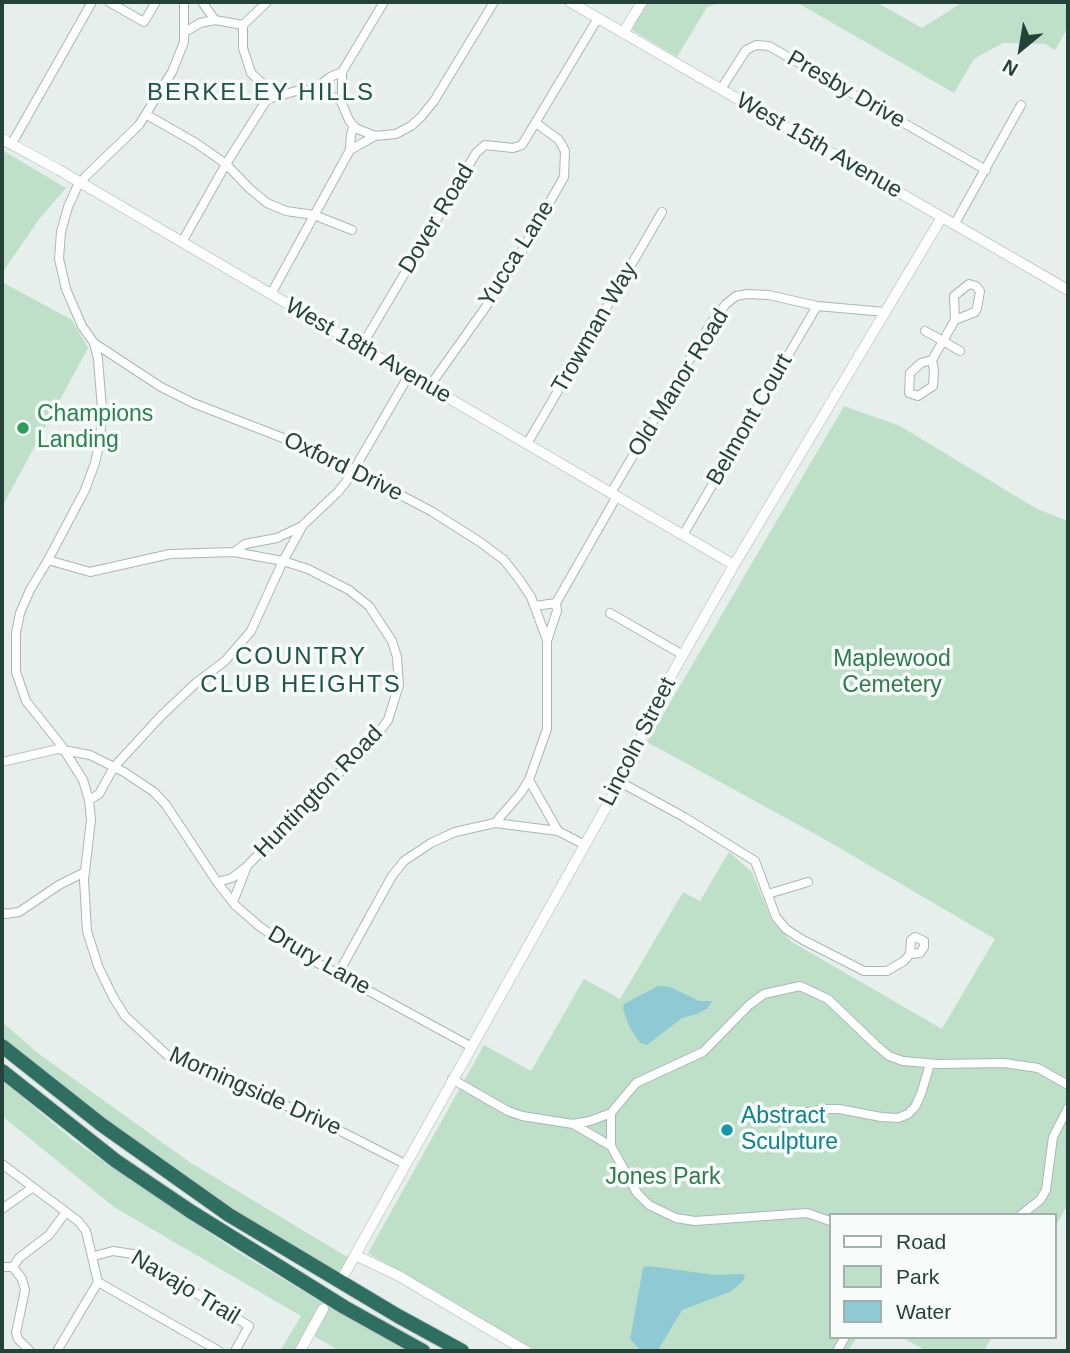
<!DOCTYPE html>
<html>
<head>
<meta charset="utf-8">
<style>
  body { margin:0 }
  #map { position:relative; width:1070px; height:1353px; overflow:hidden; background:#e6efeb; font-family:Helvetica,sans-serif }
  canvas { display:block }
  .frame { position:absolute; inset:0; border:4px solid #24423a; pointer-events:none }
  .legend { position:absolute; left:829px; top:1213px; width:228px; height:126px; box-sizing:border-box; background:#f7fbf9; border:2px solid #a3b1ad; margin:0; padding:9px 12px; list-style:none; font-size:21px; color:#24423a }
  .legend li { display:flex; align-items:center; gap:14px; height:35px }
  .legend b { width:35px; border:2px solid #a3b1ad }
  .north { position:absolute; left:986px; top:14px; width:70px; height:70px; -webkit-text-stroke:5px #f7fbf9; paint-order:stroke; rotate:210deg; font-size:19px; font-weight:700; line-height:28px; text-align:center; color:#24423a }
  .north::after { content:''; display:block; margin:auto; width:24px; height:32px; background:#24423a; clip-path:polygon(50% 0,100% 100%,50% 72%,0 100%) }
</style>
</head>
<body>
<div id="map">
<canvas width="1070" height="1353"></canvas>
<div class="frame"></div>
<ul class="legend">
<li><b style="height:9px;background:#fff"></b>Road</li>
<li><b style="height:19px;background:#bfe0c8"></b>Park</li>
<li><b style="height:19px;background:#8ec9d4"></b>Water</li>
</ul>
<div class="north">N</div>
</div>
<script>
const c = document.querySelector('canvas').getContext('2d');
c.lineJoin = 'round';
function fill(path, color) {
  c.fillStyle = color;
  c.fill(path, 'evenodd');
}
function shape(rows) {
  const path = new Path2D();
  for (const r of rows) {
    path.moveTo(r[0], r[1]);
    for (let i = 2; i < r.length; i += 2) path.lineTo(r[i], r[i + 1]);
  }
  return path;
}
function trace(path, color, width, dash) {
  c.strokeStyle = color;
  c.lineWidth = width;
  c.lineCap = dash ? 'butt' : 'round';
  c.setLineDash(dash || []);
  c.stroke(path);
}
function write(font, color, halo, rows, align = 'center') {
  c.font = font + ' Helvetica,sans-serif';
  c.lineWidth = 7;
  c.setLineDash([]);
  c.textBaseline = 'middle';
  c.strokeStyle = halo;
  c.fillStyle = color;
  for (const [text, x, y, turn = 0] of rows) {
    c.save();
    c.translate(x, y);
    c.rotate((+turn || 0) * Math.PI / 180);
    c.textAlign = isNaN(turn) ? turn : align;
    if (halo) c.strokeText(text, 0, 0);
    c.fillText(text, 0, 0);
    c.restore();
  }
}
const green = shape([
  [645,2,723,2,707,7,677,57,632,30],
  [796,2,876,2,922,28,963,2,1068,2,1068,27,1055,50,1045,44,1003,43,974,59,954,93],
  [2,150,66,188,40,218,2,273],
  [2,282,72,320,88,348,2,507],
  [844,406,900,426,1037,509,1068,521,1068,1204,1054,1229,1054,1215,830,1215,830,1337,857,1337,848,1351,536,1351,368,1253,484,1045,531,1071,584,979,620,999,683,892,700,901,729,852,752,872,772,921,792,942,942,1029,995,939,819,836,647,742],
  [2,1022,39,1054,191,1163,349,1258,339,1273,255,1223,119,1131,2,1040],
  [2,1080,73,1140,119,1172,236,1251,323,1303,295,1351,280,1351,301,1316,114,1207,2,1116],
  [328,1305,408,1351,340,1351,312,1335,327,1312],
  [901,1337,992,1337,984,1351,927,1351]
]);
const water = shape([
  [658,986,670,987,699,1001,712,1001,708,1008,697,1014,682,1018,647,1045,640,1043,630,1028,623,1009,624,1004],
  [649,1266,715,1275,743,1274,745,1276,742,1282,730,1292,682,1310,658,1350,641,1351,630,1339,643,1268]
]);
const minor = shape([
  [109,2,144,22,156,2],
  [184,2,184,42,172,72,139,125,86,176,77,187,68,207,61,232,59,259,66,289,82,326,94,343,98,359,102,409,100,441,95,463,85,490,48,560,30,590,20,613,16,633,16,672,26,701,61,745,83,780,89,800,91,820,84,880,87,931,98,966,113,997,125,1016,167,1055,182,1064,309,1115,405,1164],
  [202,2,215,20,243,25],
  [384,2,342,72,342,104,349,120,355,128,375,136,396,134,411,126,421,117,434,101,494,2],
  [243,25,243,48,251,73,277,97],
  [243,25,267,2],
  [185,32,200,23,215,20],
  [315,89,342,101],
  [721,89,746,50,756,45,769,46,986,170],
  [147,115,196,143,226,164,249,188,267,203,286,211,314,215,352,230],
  [11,145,92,2],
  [350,150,375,136],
  [954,225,1021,105],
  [182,242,226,164,264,104,268,99,296,91,315,89,330,77,342,72],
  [271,294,350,150,351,134,354,126],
  [955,320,975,312,977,308,980,291,976,286,969,284,954,296,955,320,943,341,960,351],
  [925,331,943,341,932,360,921,363,910,373,909,393,918,396,933,386,934,370,932,360],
  [94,343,161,387,193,403,319,452,431,511,480,542,504,560,519,579,531,597,547,640],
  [361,347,476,153,485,145,513,148,522,145,598,18],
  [429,387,507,277,564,177,565,151,559,140,536,123],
  [527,444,662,212],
  [611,493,711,323,726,304,736,296,747,294,769,295,817,306,885,312],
  [683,535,817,306],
  [234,552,245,544,277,538,300,527],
  [48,560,90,572,170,554,234,552,283,561,308,569,349,590,369,606,392,641,397,657,399,685,388,720,368,747,341,771,247,866,233,902],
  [535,606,556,603],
  [610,613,683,655],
  [2,762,58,749,90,755,124,772,154,792,166,805,217,882,235,905,259,926,290,948,470,1046],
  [620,782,684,817,755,861,776,917,786,929,803,940,864,971,887,971,904,961,910,954],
  [89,800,99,794,114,767,161,716,197,682,225,661,251,631,283,561,303,525,338,492,349,478,409,375],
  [495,823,558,831,529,780],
  [558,831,585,845],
  [217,882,232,878,245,868],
  [768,894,808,882],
  [2,912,6,914,19,912,59,885,85,872],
  [915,937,924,941,924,947,920,953,910,954,911,940,915,937],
  [338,974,392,876,404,861,431,843,455,832,495,823,520,794,529,780,547,729,547,641,557,611,556,603,617,496],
  [452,1079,508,1111,522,1116,573,1124,590,1121,611,1113,636,1083,703,1052,749,1005,764,994,800,986,828,999,876,1045,889,1056,903,1061,938,1064,1004,1063,1038,1068,1068,1085],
  [773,1119,824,1109,839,1109,881,1117,898,1118,908,1114,915,1107,921,1094,930,1064],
  [573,1124,611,1146,637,1193,649,1205,676,1218,695,1221,807,1213,830,1221],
  [611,1146,611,1113],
  [2,1164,78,1221,86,1231,98,1282,219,1351],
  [2,1209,32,1188],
  [1021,1215,1040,1200,1046,1190,1053,1137,1068,1108],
  [94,1256,113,1251,133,1254,249,1326,235,1351],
  [2,1267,13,1267],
  [13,1267,22,1279,25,1290,16,1333,18,1339,30,1351],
  [13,1267,19,1258,49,1235,66,1212],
  [57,1351,98,1282],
  [837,1351,845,1337]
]);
const tertiary = shape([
  [570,2,1068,290],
  [623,33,642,2],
  [2,139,59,170,734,565],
  [355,1255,399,1276,526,1351],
  [345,1273,633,759,651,711,734,565,942,217],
  [300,1351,323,1309]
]);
const motorway = shape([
  [2,1046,102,1125,229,1215,398,1316,462,1351],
  [2,1071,116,1161,190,1211,344,1307,423,1351]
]);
const markers = [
  [23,428,7,"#2e9e5b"],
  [727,1130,7,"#0f9aa8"]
];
const streetNames = [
  ["Presby Drive",846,90,30],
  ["West 15th Avenue",819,146,30],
  ["Dover Road",437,219,-59],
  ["Yucca Lane",517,254,-58],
  ["Trowman Way",595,328,-60],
  ["West 18th Avenue",368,351,30],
  ["Old Manor Road",679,383,-58],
  ["Belmont Court",750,420,-60],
  ["Oxford Drive",343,467,26],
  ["Lincoln Street",638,742,-63],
  ["Huntington Road",319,792,-46],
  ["Drury Lane",319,961,30],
  ["Morningside Drive",255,1092,24],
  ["Navajo Trail",185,1288,31]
];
const leisureNames = [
  ["Champions",37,415],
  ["Landing",37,441]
];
const parkNames = [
  ["Maplewood",892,660],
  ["Cemetery",892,686],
  ["Jones Park",663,1178]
];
const cultureNames = [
  ["Abstract",741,1117],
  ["Sculpture",741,1143]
];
const neighbourhoodNames = [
  ["BERKELEY HILLS",261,93],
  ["COUNTRY",301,657],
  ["CLUB HEIGHTS",301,685]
];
fill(green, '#bfe0c8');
fill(water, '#8ec9d4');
trace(minor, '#a8b8b2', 10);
trace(tertiary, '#a8b8b2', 11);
trace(motorway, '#c2cac8', 16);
trace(minor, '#fff', 8);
trace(tertiary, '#fff', 10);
trace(motorway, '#2f6f62', 14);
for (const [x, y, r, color] of markers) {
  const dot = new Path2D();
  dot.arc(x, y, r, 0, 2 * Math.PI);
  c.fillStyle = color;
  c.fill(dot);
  trace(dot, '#f7fbf9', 2.5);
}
write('23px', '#24423a', '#f7fbf9', streetNames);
write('23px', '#27864d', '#f7fbf9', leisureNames, 'left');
write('23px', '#2d7a4b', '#f7fbf9', parkNames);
write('23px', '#0d838f', '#f7fbf9', cultureNames, 'left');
c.letterSpacing = '2px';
write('24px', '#1f5548', '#f7fbf9', neighbourhoodNames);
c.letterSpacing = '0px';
</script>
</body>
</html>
